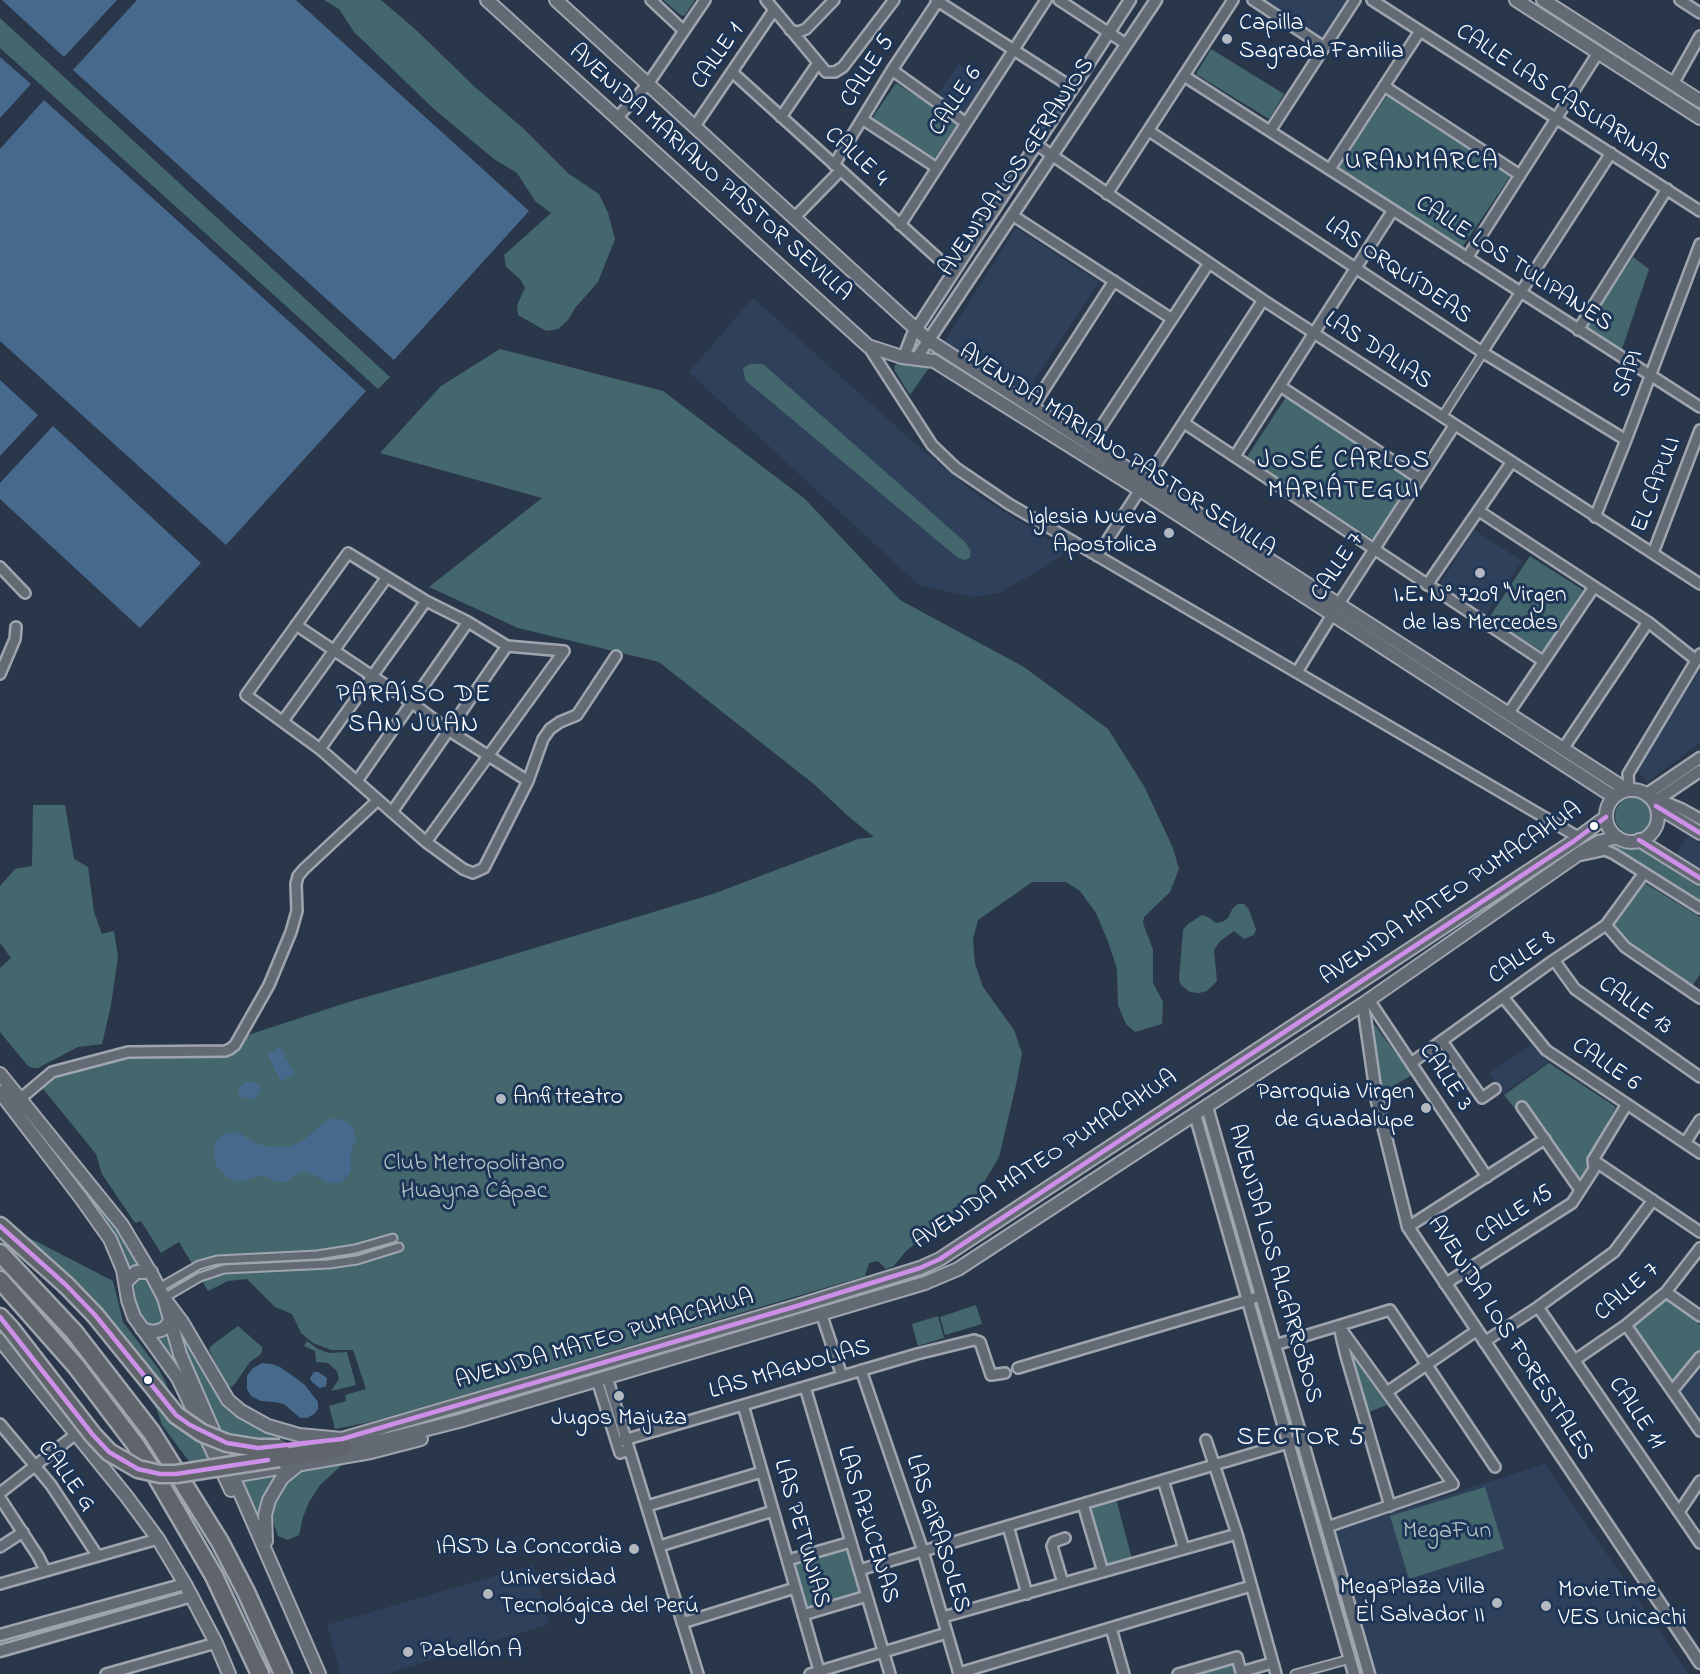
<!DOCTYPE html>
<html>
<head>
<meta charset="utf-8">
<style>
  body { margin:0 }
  canvas { display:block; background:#2a374a }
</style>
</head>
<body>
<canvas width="1700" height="1674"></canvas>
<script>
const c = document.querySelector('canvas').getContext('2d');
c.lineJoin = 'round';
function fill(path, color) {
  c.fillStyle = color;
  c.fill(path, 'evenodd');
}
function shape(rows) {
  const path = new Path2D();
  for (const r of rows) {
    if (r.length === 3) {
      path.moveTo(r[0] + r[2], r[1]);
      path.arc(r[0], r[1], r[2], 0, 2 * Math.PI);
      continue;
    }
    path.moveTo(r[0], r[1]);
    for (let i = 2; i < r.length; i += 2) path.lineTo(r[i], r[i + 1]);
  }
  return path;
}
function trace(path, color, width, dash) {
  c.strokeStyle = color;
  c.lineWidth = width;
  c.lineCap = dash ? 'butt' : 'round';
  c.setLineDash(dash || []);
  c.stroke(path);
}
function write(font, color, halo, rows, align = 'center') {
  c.font = font + ' "Indie Flower",sans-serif';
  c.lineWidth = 6;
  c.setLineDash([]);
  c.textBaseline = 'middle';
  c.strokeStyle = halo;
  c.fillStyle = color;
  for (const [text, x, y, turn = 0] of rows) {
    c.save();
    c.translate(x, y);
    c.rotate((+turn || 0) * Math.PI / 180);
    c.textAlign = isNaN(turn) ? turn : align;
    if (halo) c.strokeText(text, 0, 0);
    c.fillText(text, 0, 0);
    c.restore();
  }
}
const built = shape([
  [1257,0,1346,0,1321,40],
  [959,64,987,82,963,116,936,97],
  [1016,228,1099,282,1026,393,944,342],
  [753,298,920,448,979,496,1069,552,1000,593,972,597,919,585,689,372],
  [1474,530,1522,561,1485,616,1475,606,1472,607,1439,586],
  [1700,670,1700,743,1648,781,1636,770],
  [1688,836,1700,844,1700,873,1674,857],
  [1531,1045,1549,1062,1503,1093,1489,1073],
  [1700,1367,1700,1418,1681,1391],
  [1545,1464,1689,1674,1376,1674,1335,1531],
  [533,1565,549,1624,386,1674,341,1674,327,1625]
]);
const green = shape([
  [324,0,381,0,415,29,476,88,524,129,569,174,599,194,608,213,615,239,598,282,575,308,568,320,558,329,546,331,518,315,517,305,525,288,520,279,506,267,504,255,551,213,535,201,517,173,494,159,435,110,354,32,339,9],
  [663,0,695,0,685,15,682,16],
  [0,18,390,377,378,389,0,48],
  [1211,49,1284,94,1269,119,1196,74],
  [896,83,958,123,933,160,871,120],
  [1388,94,1511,175,1461,249,1338,168],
  [1633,257,1649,269,1622,349,1587,327],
  [500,349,663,391,805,499,900,600,1024,667,1108,729,1144,786,1173,848,1179,869,1170,892,1144,917,1143,923,1153,950,1153,983,1163,1002,1162,1024,1135,1032,1126,1024,1118,1005,1117,969,1109,944,1096,913,1080,891,1066,882,1032,882,978,920,973,939,975,964,983,987,1014,1030,1022,1053,1016,1085,999,1157,976,1196,906,1251,894,1266,886,1269,878,1261,869,1263,865,1276,501,1384,370,1422,335,1429,329,1406,346,1401,345,1395,366,1389,353,1350,331,1350,313,1343,301,1333,292,1314,275,1307,247,1279,228,1281,208,1291,179,1242,161,1253,141,1221,135,1223,102,1174,96,1154,40,1085,53,1076,126,1056,220,1055,251,1034,352,1001,472,967,713,894,858,839,874,837,849,817,815,785,659,662,518,628,429,587,542,498,380,453,441,386],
  [899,361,931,365,910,395,895,371,894,366],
  [750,364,763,364,965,542,971,551,970,558,965,560,958,558,745,380,743,368],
  [1286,397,1414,480,1374,540,1247,457],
  [1530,556,1583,590,1543,652,1489,618],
  [1633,816,18],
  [33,805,65,805,74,859,88,867,94,912,102,934,114,931,118,957,111,1005,102,1044,78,1047,38,1068,33,1068,28,1066,0,1032,0,968,11,958,0,943,0,886,15,869,32,866],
  [1613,846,1631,846,1641,849,1700,887,1700,903],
  [1643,882,1700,917,1700,974,1693,985,1635,950,1613,928,1611,922],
  [1238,904,1244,904,1248,908,1256,929,1254,935,1244,939,1234,931,1220,941,1214,950,1217,981,1207,991,1199,993,1190,992,1181,985,1179,979,1183,930,1188,924,1202,915,1208,917,1216,923,1222,922,1228,918,1233,908],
  [1374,1024,1412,1075,1380,1094,1371,1027],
  [1549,1063,1616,1107,1589,1157,1591,1169,1581,1181,1525,1103,1516,1110,1504,1095],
  [39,1131,118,1229,141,1264,130,1269,121,1245,72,1179],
  [18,1232,113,1281,123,1322,158,1368,166,1383,172,1403],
  [141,1277,147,1278,155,1289,163,1316,161,1322,156,1326,149,1326,143,1322,135,1297,134,1283],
  [1667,1296,1700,1325,1700,1354,1674,1382,1633,1327,1633,1323],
  [976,1305,982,1324,945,1335,940,1317],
  [938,1316,944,1338,918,1346,912,1324],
  [238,1326,262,1347,262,1351,260,1355,250,1362,234,1385,231,1387,227,1385,209,1350,211,1346],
  [170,1327,201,1409,153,1336],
  [184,1340,221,1398,296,1439,245,1441,220,1433,181,1342],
  [307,1341,318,1349,329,1353,347,1352,356,1385,331,1391,339,1379,337,1371,328,1363,316,1362,315,1351,304,1346],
  [1349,1351,1387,1405,1366,1413],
  [148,1389,201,1439,212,1463,191,1464,162,1425,157,1410,145,1392],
  [344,1463,320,1485,309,1502,303,1517,299,1535,288,1540,278,1536,273,1521,273,1509,283,1485,292,1476,306,1468],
  [281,1472,268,1487,263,1499,260,1523,240,1479],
  [1485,1487,1504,1549,1409,1579,1390,1516],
  [1116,1499,1132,1559,1102,1567,1086,1507],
  [846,1546,860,1596,806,1611,792,1561],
  [179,1590,180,1596,0,1648,0,1639],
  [1233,1661,1237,1674,1187,1674]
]);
const water = shape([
  [2,0,117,0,64,57],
  [137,0,296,0,529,211,394,360,73,70],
  [0,57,31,84,0,118],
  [44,100,366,391,226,545,0,341,0,149],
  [0,380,38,415,0,456],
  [53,426,201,563,140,628,0,499,0,483],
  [280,1047,295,1074,281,1081,267,1054],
  [246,1081,254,1082,260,1087,261,1091,254,1100,239,1096,239,1088],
  [336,1118,349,1123,354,1130,356,1138,351,1154,351,1171,346,1178,340,1183,327,1183,313,1174,305,1171,298,1173,290,1180,283,1182,277,1182,262,1175,248,1180,236,1181,226,1177,216,1165,214,1153,215,1142,225,1133,238,1132,253,1142,267,1147,288,1147,302,1141,327,1120],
  [262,1363,272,1364,280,1367,304,1384,318,1402,318,1409,314,1414,307,1418,300,1418,284,1404,274,1402,261,1401,251,1396,247,1389,247,1376,253,1368],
  [314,1372,318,1372,327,1378,326,1386,320,1388,312,1382,310,1378]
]);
const pedestrian = shape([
  [1442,417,1483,353],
  [159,1288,199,1265,217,1260,317,1255,355,1249,393,1238],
  [164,1298,200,1277,224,1269,329,1264,357,1260,399,1247],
  [1295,1674,1350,1659]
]);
const minor = shape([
  [651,0,683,30],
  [766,0,826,72,835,72,843,67,894,0],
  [936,0,1073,88],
  [1059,0,1126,44],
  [1253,0,1324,47],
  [1372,0,1700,211],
  [1680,0,1700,13],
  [790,30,798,32,806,29,834,0],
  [892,70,966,123],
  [732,72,953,272],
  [1184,76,1700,407],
  [1673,84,1700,36],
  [1384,86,1520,175],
  [781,117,818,63],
  [617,118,648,84,705,0],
  [862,119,937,168],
  [695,126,774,10],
  [1149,131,1482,352,1626,440],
  [1270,131,1355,0],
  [1037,145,1263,300,1700,584],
  [834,165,892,70,938,1],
  [1330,169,1420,31],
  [1107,194,1233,0],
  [1012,215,1172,319],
  [794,218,840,171],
  [900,225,1046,0],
  [1467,258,1598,53],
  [1578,330,1667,189],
  [868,346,932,445,956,468,1009,504,1578,837],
  [1482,352,1611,153],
  [1280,386,1420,479],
  [1032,408,1114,281],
  [1184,423,1543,661],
  [1089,445,1209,263],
  [1235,456,1393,210],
  [1479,511,1648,622,1696,660],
  [1595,517,1626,440,1700,244],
  [1653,553,1700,430],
  [1097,556,1263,300],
  [0,567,25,593],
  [1427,585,1511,463],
  [296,625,411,702,448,730,528,781],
  [564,651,507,646,468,622,426,601,348,553,246,695,320,749,426,842,463,869,473,873,484,868,528,781,543,739,550,729,560,722,577,715,616,656],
  [1297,672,1338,605,1454,426],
  [0,674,15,639,16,627],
  [1508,714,1594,587],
  [283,721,387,577],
  [320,749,426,601],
  [1563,749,1648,622],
  [357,781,468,622],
  [1629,790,1628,774,1700,654],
  [1655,803,1665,802,1682,809,1700,819],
  [392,812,507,646],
  [426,842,564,651],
  [1582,855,1605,850,1614,854,1700,908],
  [1606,925,1625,947,1700,998],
  [1554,960,1575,989,1700,1077],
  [1503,997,1546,1050,1700,1153],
  [1369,1000,1487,1177],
  [1442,1041,1482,1098,1495,1089],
  [1411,1063,1554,960,1606,925,1644,873],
  [20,1099,52,1072,128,1052,225,1051,230,1049,235,1045,269,985,291,932,297,911,296,884,298,876,304,869,378,800],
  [1522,1107,1580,1190],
  [1685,1143,1700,1120],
  [1593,1160,1700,1232],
  [1408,1227,1545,1139],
  [1445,1284,1572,1203,1594,1169,1593,1160,1627,1104],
  [1666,1292,1700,1316],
  [1538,1307,1700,1543],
  [821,1313,842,1376],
  [1626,1325,1700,1431],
  [1340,1331,1346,1356,1390,1506],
  [1484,1342,1538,1307,1614,1252,1653,1200],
  [1275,1345,1390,1310,1495,1467],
  [1575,1360,1626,1325,1666,1292,1700,1248],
  [1018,1368,1261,1296],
  [861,1370,923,1551,959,1674],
  [607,1377,698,1674],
  [597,1380,620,1453,629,1450],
  [805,1387,890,1674],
  [1672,1391,1700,1357],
  [1387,1392,1476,1331],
  [743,1405,820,1674],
  [0,1424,51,1485,97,1555],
  [1206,1440,1237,1534,1276,1674],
  [617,1442,917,1354,974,1340,980,1342,991,1375,1005,1373],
  [1163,1480,1184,1549],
  [0,1493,76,1434],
  [0,1498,38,1556,45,1570],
  [1083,1504,1103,1572],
  [647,1506,762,1472],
  [1679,1512,1700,1481],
  [1008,1526,1027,1594],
  [1327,1527,1453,1484,1339,1326],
  [660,1546,773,1511],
  [0,1547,23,1532],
  [788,1560,851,1542],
  [859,1570,1302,1439],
  [1063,1583,1052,1546,1054,1542,1065,1538],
  [0,1584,158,1539],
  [803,1615,867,1596],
  [943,1617,1237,1534],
  [682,1623,795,1588],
  [1111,1628,1124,1674],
  [959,1673,1251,1586],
  [106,1674,216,1643],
  [810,1674,947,1633],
  [1178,1674,1237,1657,1241,1672,1272,1663]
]);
const tertiary = shape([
  [904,357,912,336,1130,0],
  [916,359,1156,0],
  [1647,794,1700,758],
  [1654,802,1700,771],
  [1363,1004,1377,1101,1408,1227,1700,1663],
  [1207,1107,1369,1674],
  [1195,1114,1354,1674],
  [0,1635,185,1584],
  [0,1651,192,1596]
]);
const secondary = shape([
  [487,0,868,346,902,357,934,361,1140,490,1614,797],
  [556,0,928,340,1627,790],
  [1516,0,1700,118],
  [1543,0,1700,101],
  [1632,816,26],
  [1656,806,1700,833],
  [1639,840,1700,878],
  [0,1074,122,1225,152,1275,164,1298,180,1354,192,1382,319,1674],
  [0,1092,81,1198,110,1239,123,1270,128,1300,134,1317,178,1378,231,1490],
  [126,1282,136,1272,151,1272],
  [164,1298,182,1322,228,1400,241,1411,268,1426,299,1435,342,1439,797,1306,920,1268,940,1259,1574,841,1606,817],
  [142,1329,152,1332,161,1330,166,1327,170,1320],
  [0,1340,127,1497,158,1539,185,1584,216,1643,229,1674],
  [344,1448,388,1439,459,1421,925,1283,958,1269,1363,1004,1583,851,1599,842,1617,837],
  [226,1477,371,1452,421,1439],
  [266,1541,265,1515,269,1500,282,1478,298,1465]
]);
const motorway = shape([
  [0,1226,66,1285],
  [0,1253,74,1332,152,1433,220,1542,246,1592,283,1674],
  [0,1280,76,1366,135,1444,156,1476,214,1576,260,1674],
  [0,1317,11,1329],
  [279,1458,344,1448]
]);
const motorwayBridge = shape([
  [66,1285,95,1315,176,1415,202,1433,227,1443,258,1448,280,1448],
  [11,1329,93,1435,109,1452,138,1469,160,1474,176,1474,279,1458]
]);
const bus1 = shape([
  [1656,806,1700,833],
  [1639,840,1700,878],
  [0,1226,66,1285,95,1315,176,1415,190,1425,227,1443,258,1448,342,1439,797,1306,920,1268,940,1259,1574,841,1606,817],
  [0,1317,93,1435,109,1452,138,1469,160,1474,176,1474,268,1460]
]);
const markers = [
  [1227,39,6,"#b4b9c0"],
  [1169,533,6,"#b4b9c0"],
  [1480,573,6,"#b4b9c0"],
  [1594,826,5,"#fff"],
  [501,1099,6,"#b4b9c0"],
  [1426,1108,6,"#b4b9c0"],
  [148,1380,5,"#fff"],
  [619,1396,6,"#b4b9c0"],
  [634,1549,6,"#b4b9c0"],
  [488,1594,6,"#b4b9c0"],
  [1497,1603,6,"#b4b9c0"],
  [1546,1606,6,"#b4b9c0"],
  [408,1652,6,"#b4b9c0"]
];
const poiNames = [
  ["Capilla",1239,25],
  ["Sagrada Familia",1239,53],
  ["Iglesia Nueva",1157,519,"right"],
  ["Apostolica",1157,547,"right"],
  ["I.E. N° 7209 \"Virgen",1480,597,"center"],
  ["de las Mercedes",1480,625,"center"],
  ["Parroquia Virgen",1414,1094,"right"],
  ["de Guadalupe",1414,1122,"right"],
  ["Anfitteatro",513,1099],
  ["Jugos Majuza",619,1420,"center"],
  ["IASD La Concordia",622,1549,"right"],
  ["Universidad",500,1580],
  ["Tecnológica del Perú",500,1608],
  ["MegaPlaza Villa",1485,1589,"right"],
  ["El Salvador II",1485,1617,"right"],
  ["MovieTime",1558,1592],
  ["VES Unicachi",1558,1620],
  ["Pabellón A",420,1652]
];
const streetNames = [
  ["CALLE 1",719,57,-56],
  ["CALLE 5",869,72,-58],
  ["CALLE LAS CASUARINAS",1562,99,33],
  ["CALLE 6",957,102,-57],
  ["CALLE 4",855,158,42],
  ["AVENIDA LOS GERANIOS",1018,168,-56],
  ["AVENIDA MARIANO PASTOR SEVILLA",709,174,42],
  ["CALLE LOS TULIPANES",1513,265,33],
  ["LAS ORQUÍDEAS",1397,272,34],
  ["LAS DALIAS",1377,352,33],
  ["SAPI",1630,374,-70],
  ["AVENIDA MARIANO PASTOR SEVILLA",1116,452,33],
  ["EL CAPULI",1658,485,-69],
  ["CALLE 7",1339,568,-57],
  ["AVENIDA MATEO PUMACAHUA",1452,895,-34],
  ["CALLE 8",1523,959,-35],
  ["CALLE 13",1634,1007,35],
  ["CALLE 6",1605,1066,34],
  ["CALLE 3",1444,1078,56],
  ["AVENIDA MATEO PUMACAHUA",1046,1161,-33],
  ["CALLE 15",1515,1216,-33],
  ["AVENIDA LOS ALGARROBOS",1273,1264,74],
  ["CALLE 7",1628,1293,-41],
  ["AVENIDA LOS FORESTALES",1509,1339,57],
  ["AVENIDA MATEO PUMACAHUA",605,1341,-16],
  ["LAS MAGNOLIAS",790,1371,-16],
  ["CALLE 11",1635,1414,56],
  ["CALLE G",65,1477,54],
  ["LAS AZUCENAS",866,1525,73],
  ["LAS PETUNIAS",800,1534,74],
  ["LAS GIRASOLES",936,1534,72]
];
const parkNames = [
  ["Club Metropolitano",474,1165],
  ["Huayna Cápac",474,1193],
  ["MegaFun",1447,1533]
];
const neighbourhoodNames = [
  ["URANMARCA",1422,164],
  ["JOSÉ CARLOS",1344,463],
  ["MARIÁTEGUI",1344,493],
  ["PARAÍSO DE",414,697],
  ["SAN JUAN",414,727]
];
const quarterNames = [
  ["SECTOR 5",1301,1440]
];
fill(built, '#2f415a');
fill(green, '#44676d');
fill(water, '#47698c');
trace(pedestrian, '#9fa5ae', 11);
trace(minor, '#9fa5ae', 14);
trace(tertiary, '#9fa5ae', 15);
trace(secondary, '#9fa5ae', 16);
trace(motorway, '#9fa5ae', 21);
trace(pedestrian, '#636a74', 7);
trace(minor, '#636a74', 9);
trace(tertiary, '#636a74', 10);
trace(secondary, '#636a74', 12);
trace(motorway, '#5f656b', 16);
trace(motorwayBridge, '#9fa5ae', 21, []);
trace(motorwayBridge, '#5f656b', 16);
trace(bus1, '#ce8fe9', 4.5);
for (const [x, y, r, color] of markers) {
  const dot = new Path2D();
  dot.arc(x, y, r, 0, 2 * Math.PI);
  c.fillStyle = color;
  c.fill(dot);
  trace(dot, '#1d3557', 2);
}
write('24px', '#fff', '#1d3557', poiNames, 'left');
write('24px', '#fff', '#1d3557', streetNames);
write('24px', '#b6c5c7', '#1d3557', parkNames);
c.letterSpacing = '1.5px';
write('26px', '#fff', '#1d3557', neighbourhoodNames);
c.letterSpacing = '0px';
c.letterSpacing = '1.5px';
write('27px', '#fff', '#1d3557', quarterNames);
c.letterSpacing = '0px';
</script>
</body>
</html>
